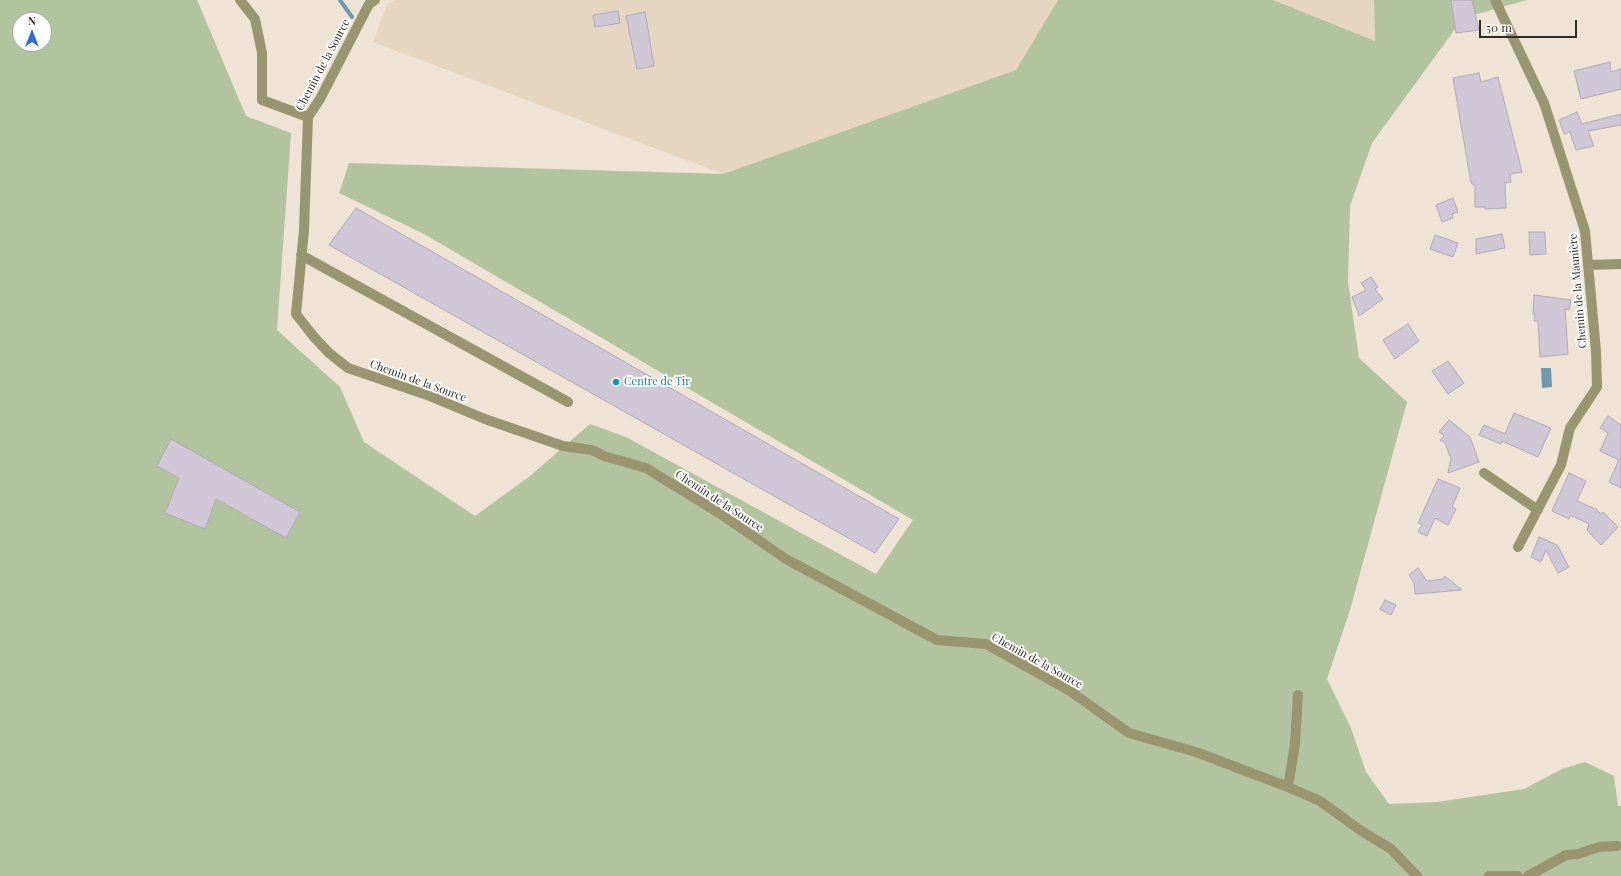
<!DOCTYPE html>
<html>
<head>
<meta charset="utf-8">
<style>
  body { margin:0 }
  #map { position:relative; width:1621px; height:876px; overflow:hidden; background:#eee3d4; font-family:"Playfair Display",serif }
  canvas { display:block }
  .north { position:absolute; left:12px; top:12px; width:40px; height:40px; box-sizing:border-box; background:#fff; border:1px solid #acaaa8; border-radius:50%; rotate:0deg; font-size:11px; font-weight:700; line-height:16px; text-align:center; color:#2f2b25 }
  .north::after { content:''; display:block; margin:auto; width:14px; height:18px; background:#3169d8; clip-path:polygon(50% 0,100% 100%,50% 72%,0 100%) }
  .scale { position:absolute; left:1479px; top:20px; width:98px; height:18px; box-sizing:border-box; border:2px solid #2f2b25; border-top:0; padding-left:5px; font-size:12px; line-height:14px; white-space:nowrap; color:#2f2b25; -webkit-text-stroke:3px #fff; paint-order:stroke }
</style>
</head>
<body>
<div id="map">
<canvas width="1621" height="876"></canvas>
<div class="north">N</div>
<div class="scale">50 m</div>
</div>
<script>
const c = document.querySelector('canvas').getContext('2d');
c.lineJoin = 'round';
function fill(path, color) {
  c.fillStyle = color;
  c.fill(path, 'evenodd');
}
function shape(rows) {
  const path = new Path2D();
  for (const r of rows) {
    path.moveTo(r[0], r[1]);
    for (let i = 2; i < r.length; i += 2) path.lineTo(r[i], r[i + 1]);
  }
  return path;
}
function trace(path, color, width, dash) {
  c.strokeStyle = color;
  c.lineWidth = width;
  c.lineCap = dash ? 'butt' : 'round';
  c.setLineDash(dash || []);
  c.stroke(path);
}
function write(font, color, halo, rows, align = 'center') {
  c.font = font + ' "Playfair Display",serif';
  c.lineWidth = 4;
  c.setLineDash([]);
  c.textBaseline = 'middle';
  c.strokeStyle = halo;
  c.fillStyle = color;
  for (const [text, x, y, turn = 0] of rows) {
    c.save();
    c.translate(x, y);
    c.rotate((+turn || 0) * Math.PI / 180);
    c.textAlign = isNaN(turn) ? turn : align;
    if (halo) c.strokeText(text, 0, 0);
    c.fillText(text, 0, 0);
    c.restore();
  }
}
const built = shape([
  [395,0,1058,0,1016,70,723,174,373,42,387,4],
  [1273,0,1374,0,1375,42]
]);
const green = shape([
  [0,0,197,0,246,116,291,133,277,330,340,387,364,442,475,516,530,476,590,424,626,437,876,574,913,520,424,234,339,193,349,163,723,174,1016,70,1058,0,1273,0,1375,41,1374,0,1527,0,1463,18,1372,143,1350,206,1348,282,1359,358,1407,402,1350,610,1327,679,1351,728,1366,772,1389,804,1437,802,1524,789,1562,769,1585,762,1614,776,1618,806,1621,806,1621,876,0,876],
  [20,20,44,20,44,44,20,44]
]);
const water = shape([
  [1541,368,1551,368,1552,387,1542,388]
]);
const stream = shape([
  [340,0,352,17]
]);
const building = shape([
  [1451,0,1472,0,1479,30,1456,33,1451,0],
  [618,11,620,23,595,27,593,15,618,11],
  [645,12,654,66,637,69,626,16,645,12],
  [1610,62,1611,72,1621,69,1621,89,1581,99,1574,71,1610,62],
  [1479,73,1481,82,1498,77,1522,172,1510,174,1511,182,1505,183,1506,208,1485,209,1485,207,1475,207,1475,186,1471,183,1470,177,1453,78,1479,73],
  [1577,112,1582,124,1621,114,1621,125,1588,131,1594,146,1576,150,1570,132,1564,134,1559,120,1577,112],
  [1453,198,1458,212,1452,214,1453,218,1442,222,1436,205,1453,198],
  [356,208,899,519,875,553,329,245,356,208],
  [1529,232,1545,232,1546,254,1530,255,1529,232],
  [1502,234,1505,248,1476,254,1476,239,1502,234],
  [1435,235,1458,243,1453,257,1430,249,1435,235],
  [1371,277,1378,287,1375,289,1383,299,1359,316,1352,297,1366,290,1361,283,1371,277],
  [1534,295,1571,300,1569,310,1565,309,1568,354,1540,357,1538,321,1534,321,1535,314,1533,314,1534,295],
  [1408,324,1419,341,1395,359,1383,340,1408,324],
  [1448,361,1464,383,1448,394,1432,371,1448,361],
  [1514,413,1551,428,1538,457,1502,441,1501,444,1479,435,1484,425,1505,434,1514,413],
  [1608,416,1621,425,1621,488,1609,482,1619,460,1600,451,1608,433,1600,428,1608,416],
  [1449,420,1470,437,1479,462,1448,473,1451,459,1445,443,1440,440,1444,436,1439,432,1449,420],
  [171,439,300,512,286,538,216,499,205,529,165,513,179,478,157,466,171,439],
  [1569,473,1586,481,1577,501,1596,509,1601,514,1603,512,1618,527,1601,545,1587,530,1589,524,1570,515,1569,519,1552,511,1569,473],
  [1438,479,1460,488,1452,507,1456,509,1448,525,1435,518,1427,536,1418,532,1422,524,1418,523,1438,479],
  [1539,537,1557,545,1569,567,1558,573,1546,550,1541,562,1531,557,1539,537],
  [1418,568,1427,581,1443,579,1445,576,1462,590,1415,594,1414,583,1409,575,1418,568],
  [1385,600,1396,605,1391,615,1380,609,1385,600]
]);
const minor = shape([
  [240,0,255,19,262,53,262,100,308,117],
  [375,0,369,4,320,99,308,117,304,230,296,314,314,337,329,353,348,368,427,395,485,419,563,446,592,450,604,456,646,468,719,513,786,559,937,640,986,644,1070,691,1129,733,1196,752,1288,787,1320,801,1360,830,1391,849,1417,876],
  [1495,0,1544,103,1585,231,1596,351,1597,387,1570,428,1561,465,1518,547],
  [301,255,568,402],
  [1588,265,1621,264],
  [1484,473,1538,510],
  [1288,787,1295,744,1298,695],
  [1489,876,1518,876],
  [1528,876,1566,855,1578,854,1599,847,1617,846]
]);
const markers = [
  [616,382,4,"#0f9aa8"]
];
const streetNames = [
  ["Chemin de la Source",323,65,-62],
  ["Chemin de la Maunière",1578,291,-95],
  ["Chemin de la Source",418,381,20],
  ["Chemin de la Source",719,501,33],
  ["Chemin de la Source",1037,661,29]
];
const cultureNames = [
  ["Centre de Tir",624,382]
];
fill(built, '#e6d6c1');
fill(green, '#b3c29f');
fill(water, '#6f99ae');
trace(stream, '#6f99ae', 4);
fill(building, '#d1c8d7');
trace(building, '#b1a8b7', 1);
trace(minor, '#989570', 10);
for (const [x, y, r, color] of markers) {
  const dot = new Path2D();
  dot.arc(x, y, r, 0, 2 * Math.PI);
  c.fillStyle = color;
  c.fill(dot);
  trace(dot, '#fff', 1.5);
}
write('11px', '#2f2b25', '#fff', streetNames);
write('11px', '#0d838f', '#fff', cultureNames, 'left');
</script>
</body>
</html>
